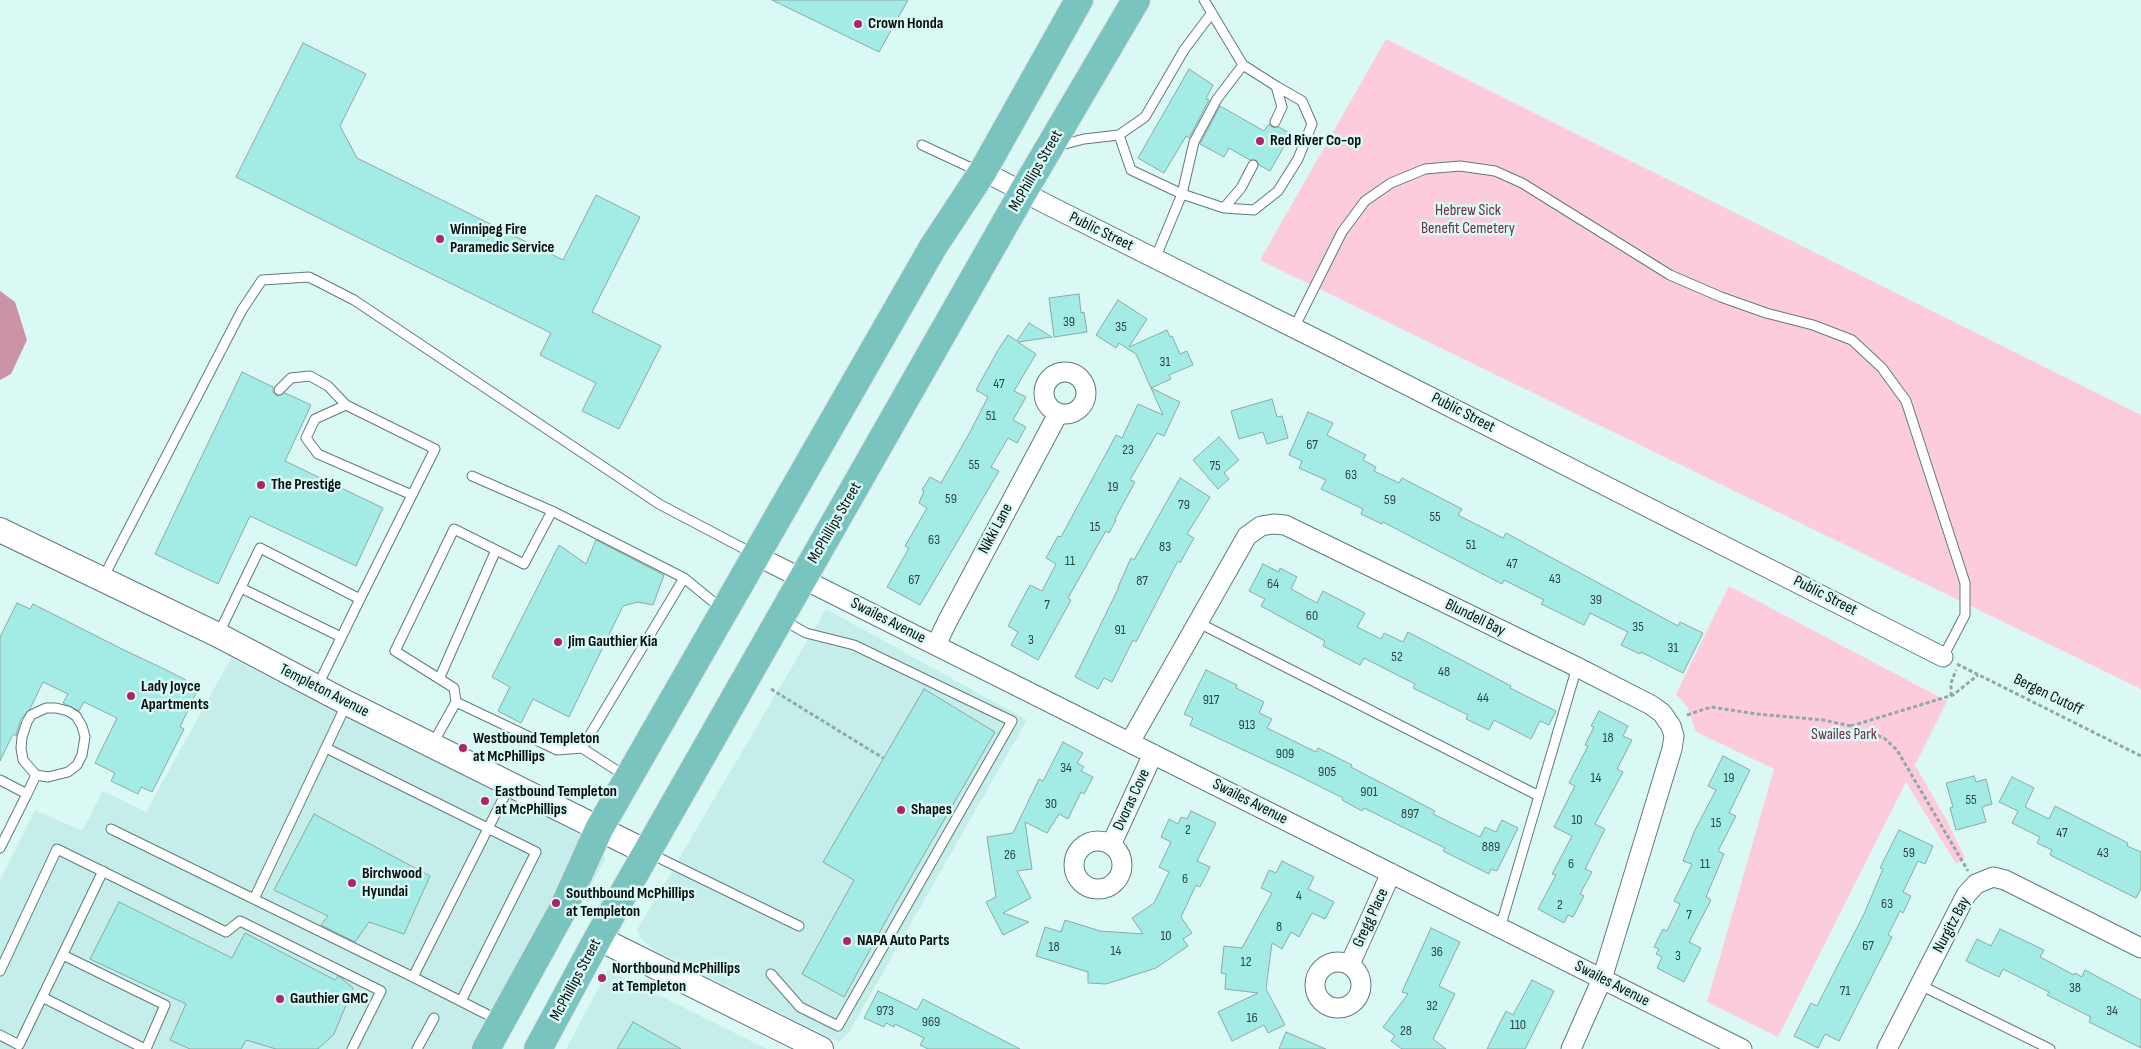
<!DOCTYPE html>
<html>
<head>
<meta charset="utf-8">
<style>
  body { margin:0 }
  canvas { display:block; background:#daf9f5 }
</style>
</head>
<body>
<canvas width="2141" height="1049"></canvas>
<script>
const c = document.querySelector('canvas').getContext('2d');
c.lineJoin = 'round';
function fill(path, color) {
  c.fillStyle = color;
  c.fill(path, 'evenodd');
}
function shape(rows) {
  const path = new Path2D();
  for (const r of rows) {
    if (r.length === 3) {
      path.moveTo(r[0] + r[2], r[1]);
      path.arc(r[0], r[1], r[2], 0, 2 * Math.PI);
      continue;
    }
    path.moveTo(r[0], r[1]);
    for (let i = 2; i < r.length; i += 2) path.lineTo(r[i], r[i + 1]);
  }
  return path;
}
function trace(path, color, width, dash) {
  c.strokeStyle = color;
  c.lineWidth = width;
  c.lineCap = dash ? 'butt' : 'round';
  c.setLineDash(dash || []);
  c.stroke(path);
}
function write(font, color, halo, rows, align = 'center') {
  c.font = font + ' "Sofia Sans Condensed",sans-serif';
  c.lineWidth = 5;
  c.setLineDash([]);
  c.textBaseline = 'middle';
  c.strokeStyle = halo;
  c.fillStyle = color;
  for (const [text, x, y, turn = 0] of rows) {
    c.save();
    c.translate(x, y);
    c.rotate((+turn || 0) * Math.PI / 180);
    c.textAlign = isNaN(turn) ? turn : align;
    if (halo) c.strokeText(text, 0, 0);
    c.fillText(text, 0, 0);
    c.restore();
  }
}
const built = shape([
  [826,609,1027,720,848,1034,839,1042,656,951,641,939,637,930],
  [231,658,589,839,602,847,605,860,498,1049,0,1049,0,880,35,810,82,831,103,791,146,812],
  [608,970,767,1049,566,1049]
]);
const green = shape([
  [1386,39,2141,415,2141,689,1260,260],
  [1729,586,1947,701,1915,765,1946,819,1965,858,1956,864,1906,782,1778,1037,1707,1002,1774,769,1696,732,1688,708,1676,694]
]);
const water = shape([
  [0,291,15,302,27,340,11,374,0,380]
]);
const building = shape([
  [772,0,908,0,879,52,772,0],
  [303,43,366,74,340,126,357,158,563,260,596,195,640,217,592,312,661,346,619,429,582,411,596,383,540,355,551,333,236,177,303,43],
  [1189,69,1213,85,1206,99,1209,100,1189,138,1186,136,1164,173,1138,158,1189,69],
  [1220,106,1264,131,1269,124,1272,127,1279,127,1291,134,1270,171,1259,165,1256,160,1250,160,1229,148,1224,157,1200,144,1220,106],
  [1079,294,1081,313,1084,312,1087,332,1054,337,1049,298,1079,294],
  [1118,300,1147,319,1129,347,1167,330,1170,337,1172,336,1180,354,1187,351,1193,365,1169,375,1171,379,1151,388,1136,354,1119,343,1116,348,1096,335,1118,300],
  [1029,323,1052,337,1018,342,1036,354,1014,391,1026,397,1013,420,1026,427,1017,443,1008,438,991,467,999,471,920,605,887,587,909,548,905,546,927,508,919,503,924,491,922,490,930,477,941,483,970,432,988,397,976,390,998,350,1008,335,1017,341,1029,323],
  [242,372,273,387,273,392,277,396,285,393,311,405,285,461,383,508,356,566,250,516,218,584,155,554,242,372],
  [1151,388,1180,402,1164,436,1157,433,1130,480,1135,482,1115,519,1116,520,1109,533,1106,531,1099,543,1068,598,1071,600,1038,660,1011,645,1018,632,1008,626,1030,585,1042,591,1056,564,1046,558,1058,536,1061,537,1116,435,1122,438,1138,404,1163,415,1151,388],
  [1272,399,1277,417,1282,416,1288,438,1267,444,1263,432,1239,439,1231,411,1272,399],
  [1308,412,1333,423,1327,435,1366,455,1363,460,1376,467,1374,471,1399,483,1402,478,1462,509,1458,515,1503,538,1506,533,1678,626,1680,622,1703,633,1683,673,1641,652,1640,654,1621,645,1628,632,1590,613,1584,625,1560,613,1541,604,1544,600,1504,580,1502,584,1383,522,1382,524,1361,514,1363,509,1321,489,1326,480,1299,468,1302,461,1289,455,1308,412],
  [1219,437,1239,460,1224,473,1229,479,1218,489,1193,460,1219,437],
  [1180,478,1210,497,1187,534,1194,538,1180,563,1178,561,1136,642,1133,640,1112,682,1104,678,1098,689,1075,677,1119,587,1118,587,1131,558,1134,560,1180,478],
  [596,540,664,575,653,605,638,602,623,606,569,717,533,699,521,723,498,711,510,687,492,677,559,545,586,564,596,540],
  [1263,564,1279,572,1280,568,1297,577,1291,589,1317,603,1323,591,1365,613,1357,627,1381,639,1384,633,1403,642,1408,632,1511,686,1510,688,1556,711,1549,725,1540,721,1531,739,1494,720,1489,730,1466,719,1468,715,1413,688,1415,684,1364,658,1360,665,1323,646,1325,641,1261,606,1265,599,1249,591,1263,564],
  [17,603,30,609,33,604,126,651,160,667,186,680,183,685,197,691,180,727,184,729,152,792,141,787,138,794,111,781,115,773,95,763,117,718,84,702,79,711,63,703,68,694,43,682,30,709,21,719,16,736,13,734,0,761,0,637,17,603],
  [1206,670,1237,685,1236,688,1264,702,1259,713,1272,719,1267,728,1316,752,1318,748,1352,765,1351,767,1435,811,1433,814,1480,837,1485,827,1496,832,1502,820,1518,828,1497,871,1491,869,1489,874,1443,851,1445,848,1364,808,1362,811,1342,800,1343,798,1299,776,1190,725,1193,718,1184,714,1206,670],
  [924,689,995,732,893,908,844,997,802,974,854,880,823,862,924,689],
  [1599,711,1628,726,1623,736,1632,740,1617,769,1623,772,1595,824,1605,829,1585,869,1592,872,1580,894,1584,896,1573,917,1568,915,1564,923,1538,909,1556,875,1552,874,1572,836,1554,827,1575,786,1569,783,1588,746,1585,745,1594,727,1591,726,1599,711],
  [1063,742,1083,753,1077,763,1084,767,1081,771,1093,777,1084,794,1081,792,1068,819,1059,814,1047,833,1025,822,1032,869,1017,871,1031,898,1003,913,1029,922,1003,935,986,902,996,897,987,837,1013,833,1039,779,1043,781,1063,742],
  [1723,756,1750,770,1729,813,1736,816,1718,851,1724,854,1706,897,1711,900,1689,942,1701,948,1684,982,1657,968,1662,957,1656,954,1659,949,1654,947,1663,929,1667,931,1680,904,1674,901,1692,864,1683,861,1695,830,1716,790,1708,786,1723,756],
  [1974,776,1976,782,1986,779,1992,804,1982,807,1986,822,1956,830,1950,808,1953,807,1946,783,1974,776],
  [2012,777,2034,788,2025,807,2049,819,2055,806,2128,843,2127,846,2141,852,2141,889,2136,898,2050,855,2052,850,2037,843,2040,837,2012,823,2018,811,1999,802,2012,777],
  [1191,811,1216,823,1197,861,1210,867,1200,887,1196,885,1181,917,1192,933,1183,939,1188,946,1156,968,1106,984,1088,983,1088,972,1036,956,1045,927,1061,932,1065,920,1100,931,1143,934,1132,918,1154,903,1169,872,1159,867,1171,842,1161,837,1169,819,1178,824,1181,817,1187,819,1191,811],
  [314,814,430,876,404,934,369,922,355,942,321,925,328,916,274,890,314,814],
  [1899,830,1933,846,1925,864,1918,861,1903,892,1911,896,1903,913,1900,911,1888,935,1892,937,1839,1041,1825,1034,1818,1048,1794,1036,1811,1003,1817,1006,1864,914,1883,869,1880,868,1899,830],
  [1282,861,1314,877,1308,889,1334,902,1325,919,1312,913,1299,937,1291,932,1282,949,1272,943,1266,989,1285,1025,1268,1033,1264,1025,1232,1041,1218,1012,1258,993,1225,989,1226,974,1221,973,1224,946,1242,948,1272,893,1261,888,1269,870,1276,873,1282,861],
  [119,902,232,958,245,933,335,980,338,976,341,978,353,988,334,1034,318,1049,276,1049,246,1040,241,1049,190,1049,170,1040,186,1004,90,959,119,902],
  [1431,928,1460,942,1439,986,1455,994,1433,1039,1446,1049,1402,1049,1391,1041,1395,1036,1383,1027,1408,994,1402,992,1431,928],
  [2000,929,2044,950,2040,957,2074,975,2075,973,2082,977,2085,970,2141,1000,2141,1048,2089,1022,2091,1017,2047,995,2049,992,2003,969,1999,977,1966,961,1977,939,1991,946,2000,929],
  [1532,980,1554,991,1525,1049,1487,1049,1506,1011,1513,1015,1532,980],
  [878,991,917,1010,923,999,1020,1049,928,1049,920,1045,924,1038,895,1024,894,1027,886,1023,884,1027,864,1018,878,991],
  [633,1022,681,1049,617,1049,633,1022],
  [1286,1032,1326,1049,1279,1049,1286,1032]
]);
const path = shape([
  [1957,664,2141,756],
  [771,689,883,758],
  [1951,696,1951,683,1956,670],
  [1687,715,1711,707,1757,714,1823,720,1851,726,1884,738,1897,750,1968,871],
  [1851,726,1953,695,1978,675]
]);
const service = shape([
  [1204,0,1243,65,1276,86,1282,107,1275,122],
  [1119,135,1131,170,1182,194,1224,208,1254,210,1278,191,1298,159,1312,124,1302,101,1276,86],
  [922,145,967,166,980,170],
  [1057,146,1084,139,1119,135,1145,117,1184,50,1211,14],
  [1224,208,1241,188,1253,165],
  [1155,259,1182,194,1194,142,1217,99,1243,65],
  [1294,328,1342,232,1365,201,1391,183,1425,169,1460,166,1495,171,1522,183,1670,275,1721,297,1766,313,1813,325,1852,340,1882,368,1906,401,1965,583,1965,615,1943,657],
  [279,390,291,378,310,376,328,386,346,405],
  [552,511,684,578,722,609],
  [103,578,242,310,262,280,309,277,354,300,659,504,754,554],
  [241,588,341,637],
  [360,599,435,449,346,405,315,419,306,438,318,454,412,495],
  [1197,622,1539,796],
  [218,635,260,548,360,599,317,687],
  [440,677,496,550],
  [456,702,557,750,582,748,627,777],
  [432,745,456,702,454,688,395,651,454,529,524,564,552,511,472,476],
  [326,748,536,852,461,1001],
  [582,748,684,578],
  [0,780,27,794,0,848],
  [27,794,36,775,48,777,68,772,77,765,82,755,85,737,82,726,76,716,68,711,56,708,46,708,31,715,27,722,22,737,21,748,23,760,36,775],
  [111,829,413,977],
  [651,854,799,926],
  [254,899,347,703],
  [1500,928,1577,667],
  [63,955,165,1005,146,1049],
  [0,971,57,849,226,932,240,921,381,991,352,1049],
  [771,974,800,1007,838,1026,1012,721,854,645,806,633,783,620],
  [1920,985,2050,1049],
  [42,997,145,1049],
  [498,1020,413,977,510,785],
  [0,1035,19,1045,103,871],
  [417,1049,434,1018]
]);
const minor = shape([
  [983,171,1050,206,1326,344,1943,657],
  [1065,393,21],
  [757,556,1742,1049],
  [936,645,947,622,1058,414],
  [1130,742,1247,536,1261,526,1273,524,1285,525,1577,667,1651,705,1662,713,1671,726,1674,736,1672,749,1602,979,1571,1049],
  [1098,865,24],
  [1111,845,1153,754],
  [1338,985,23],
  [1350,964,1391,873],
  [1887,1049,1966,895,1976,884,1993,877,2005,880,2141,948]
]);
const tertiary = shape([
  [0,530,218,635,347,703,648,853],
  [598,938,821,1049]
]);
const primary = shape([
  [486,1049,562,911,599,829,933,247,983,171,1079,0],
  [538,1049,598,938,1023,192,1136,0]
]);
const markers = [
  [858,24,5,"#ad2567"],
  [1260,141,5,"#ad2567"],
  [440,239,5,"#ad2567"],
  [261,485,5,"#ad2567"],
  [558,642,5,"#ad2567"],
  [131,696,5,"#ad2567"],
  [463,748,5,"#ad2567"],
  [485,801,5,"#ad2567"],
  [901,810,5,"#ad2567"],
  [352,883,5,"#ad2567"],
  [556,903,5,"#ad2567"],
  [847,941,5,"#ad2567"],
  [602,978,5,"#ad2567"],
  [280,999,5,"#ad2567"]
];
const numberNames = [
  ["39",1069,322],
  ["35",1121,327],
  ["31",1165,362],
  ["47",999,384],
  ["51",991,416],
  ["67",1312,445],
  ["23",1128,450],
  ["55",974,465],
  ["75",1215,466],
  ["63",1351,475],
  ["19",1113,487],
  ["59",951,499],
  ["59",1390,500],
  ["79",1184,505],
  ["55",1435,517],
  ["15",1095,527],
  ["63",934,540],
  ["51",1471,545],
  ["83",1165,547],
  ["11",1070,561],
  ["47",1512,564],
  ["43",1555,579],
  ["67",914,580],
  ["87",1142,581],
  ["64",1273,584],
  ["39",1596,600],
  ["7",1047,605],
  ["60",1312,616],
  ["35",1638,627],
  ["91",1120,630],
  ["3",1031,640],
  ["31",1673,648],
  ["52",1397,657],
  ["48",1444,672],
  ["44",1483,698],
  ["917",1211,700],
  ["913",1247,725],
  ["18",1608,738],
  ["909",1285,754],
  ["34",1066,768],
  ["905",1327,772],
  ["14",1596,778],
  ["19",1729,778],
  ["901",1369,792],
  ["55",1971,800],
  ["30",1051,804],
  ["897",1410,814],
  ["10",1577,820],
  ["15",1716,823],
  ["2",1188,830],
  ["47",2062,833],
  ["889",1491,847],
  ["59",1909,853],
  ["43",2103,853],
  ["26",1010,855],
  ["6",1571,864],
  ["11",1705,864],
  ["6",1185,879],
  ["4",1299,896],
  ["63",1887,904],
  ["2",1560,905],
  ["7",1689,915],
  ["8",1279,927],
  ["10",1166,936],
  ["67",1868,946],
  ["18",1054,947],
  ["14",1116,951],
  ["36",1437,952],
  ["3",1678,956],
  ["12",1246,962],
  ["38",2075,988],
  ["71",1845,991],
  ["32",1432,1006],
  ["973",885,1011],
  ["34",2112,1011],
  ["16",1252,1018],
  ["969",931,1022],
  ["110",1518,1025],
  ["28",1406,1031]
];
const poiNames = [
  ["Crown Honda",868,24],
  ["Red River Co-op",1270,141],
  ["Winnipeg Fire",450,230],
  ["Paramedic Service",450,248],
  ["The Prestige",271,485],
  ["Jim Gauthier Kia",568,642],
  ["Lady Joyce",141,687],
  ["Apartments",141,705],
  ["Westbound Templeton",473,739],
  ["at McPhillips",473,757],
  ["Eastbound Templeton",495,792],
  ["at McPhillips",495,810],
  ["Shapes",911,810],
  ["Birchwood",362,874],
  ["Hyundai",362,892],
  ["Southbound McPhillips",566,894],
  ["at Templeton",566,912],
  ["NAPA Auto Parts",857,941],
  ["Northbound McPhillips",612,969],
  ["at Templeton",612,987],
  ["Gauthier GMC",290,999]
];
const streetNames = [
  ["McPhillips Street",1036,171,-60],
  ["Public Street",1101,232,26],
  ["Public Street",1463,413,27],
  ["McPhillips Street",835,523,-60],
  ["Nikki Lane",996,529,-62],
  ["Public Street",1825,596,27],
  ["Blundell Bay",1475,618,26],
  ["Swailes Avenue",888,621,27],
  ["Templeton Avenue",324,691,27],
  ["Bergen Cutoff",2048,695,26],
  ["Dvoras Cove",1132,800,-65],
  ["Swailes Avenue",1250,802,27],
  ["Gregg Place",1371,918,-65],
  ["Nurgitz Bay",1952,925,-62],
  ["McPhillips Street",576,980,-62],
  ["Swailes Avenue",1612,984,27]
];
const parkNames = [
  ["Hebrew Sick",1468,211],
  ["Benefit Cemetery",1468,229],
  ["Swailes Park",1844,735]
];
fill(built, '#c5edea');
fill(green, '#fcccdc');
fill(water, '#cc93a7');
fill(building, '#a3ece5');
trace(building, '#8ca9a6', 1);
trace(service, '#607b79', 11);
trace(minor, '#607b79', 21);
trace(tertiary, '#607b79', 26);
trace(primary, '#e1e2e2', 30);
trace(path, '#91a8a5', 3, [4, 2.5]);
trace(service, '#fff', 9);
trace(minor, '#fff', 19);
trace(tertiary, '#fff', 24);
trace(primary, '#79c4bf', 28);
for (const [x, y, r, color] of markers) {
  const dot = new Path2D();
  dot.arc(x, y, r, 0, 2 * Math.PI);
  c.fillStyle = color;
  c.fill(dot);
  trace(dot, '#daf9f5', 2);
}
write('14px', '#2d4744', null, numberNames);
write('bold 16px', '#06100f', '#daf9f5', poiNames, 'left');
write('16px', '#06100f', '#daf9f5', streetNames);
write('16px', '#712c49', '#daf9f5', parkNames);
</script>
</body>
</html>
